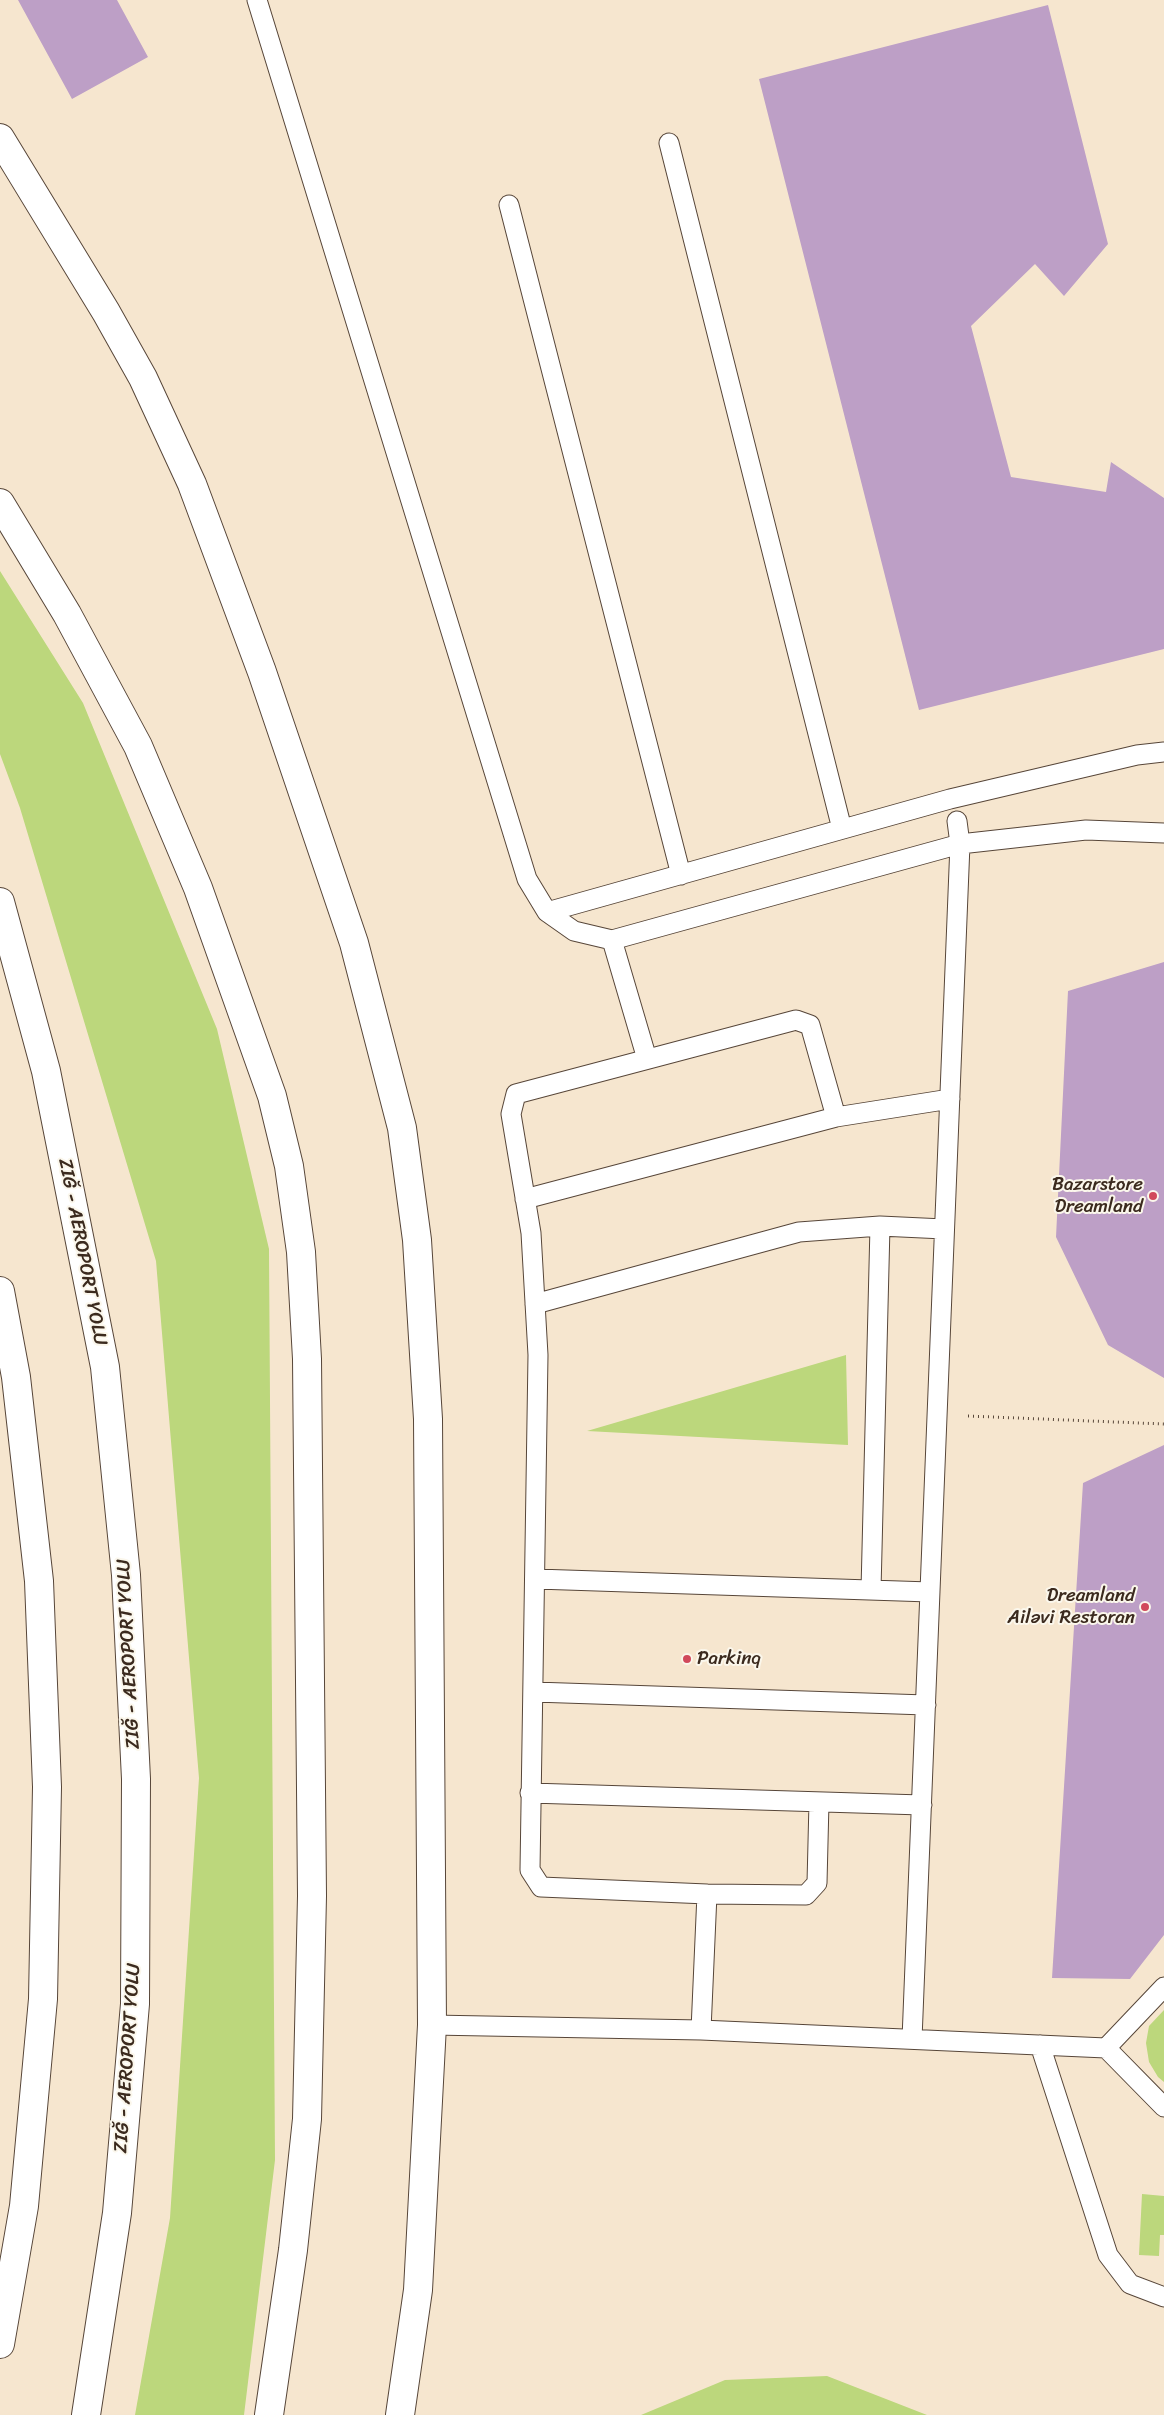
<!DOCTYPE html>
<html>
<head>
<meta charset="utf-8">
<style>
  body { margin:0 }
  canvas { display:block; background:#f6e6cf }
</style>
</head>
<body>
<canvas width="1164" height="2415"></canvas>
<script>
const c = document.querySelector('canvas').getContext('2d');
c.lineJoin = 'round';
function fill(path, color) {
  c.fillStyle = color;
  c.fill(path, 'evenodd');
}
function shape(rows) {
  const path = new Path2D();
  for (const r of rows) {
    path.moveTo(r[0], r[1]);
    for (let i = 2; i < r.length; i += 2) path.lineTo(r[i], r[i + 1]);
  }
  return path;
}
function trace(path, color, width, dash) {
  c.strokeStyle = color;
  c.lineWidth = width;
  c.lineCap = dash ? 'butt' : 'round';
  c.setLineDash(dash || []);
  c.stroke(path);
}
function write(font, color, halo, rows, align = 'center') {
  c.font = font + ' Sriracha,sans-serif';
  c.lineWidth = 4;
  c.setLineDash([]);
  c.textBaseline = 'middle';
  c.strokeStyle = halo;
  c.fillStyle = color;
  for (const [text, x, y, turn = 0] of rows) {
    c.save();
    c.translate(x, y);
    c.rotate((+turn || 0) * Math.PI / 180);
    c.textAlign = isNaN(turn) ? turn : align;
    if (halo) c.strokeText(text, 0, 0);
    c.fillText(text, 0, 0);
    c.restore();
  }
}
const green = shape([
  [0,571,83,703,217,1029,269,1249,275,2160,244,2415,135,2415,170,2218,199,1778,156,1261,20,808,0,754],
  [846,1355,848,1445,587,1431],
  [1164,2010,1164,2082,1158,2077,1149,2062,1146,2043,1149,2026],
  [1142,2194,1164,2196,1164,2235,1160,2235,1159,2256,1139,2255],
  [827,2376,927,2415,641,2415,725,2380]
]);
const building = shape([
  [18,0,117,0,148,57,72,99],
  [1048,5,1108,244,1064,296,1035,264,971,326,1011,477,1106,492,1111,462,1164,498,1164,649,919,710,759,79],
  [1164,962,1164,1378,1108,1345,1056,1237,1068,991],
  [1164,1445,1164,1935,1130,1979,1052,1978,1083,1483]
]);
const path = shape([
  [968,1416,1164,1424]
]);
const lane = shape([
  [257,0,527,879,547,912,574,931,612,940,960,844,1086,830,1164,833],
  [669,143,842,829],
  [509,205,681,875],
  [547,912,950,799,1137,755,1164,752],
  [612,940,647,1059],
  [525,1199,836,1117],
  [535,1304,799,1232,880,1226,944,1229],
  [536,1579,930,1592],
  [871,1590,880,1226],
  [534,1692,926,1705],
  [530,1793,922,1805],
  [819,1802,817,1883,806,1895,707,1894,541,1887,530,1870,538,1355,531,1233,511,1114,516,1094,796,1020,810,1025,836,1117,950,1099],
  [432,2025,701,2030,1106,2048,1164,2107],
  [701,2030,707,1894],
  [912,2039,960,844,957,821],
  [1040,2045,1108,2255,1130,2284,1164,2297],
  [1106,2048,1164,1987]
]);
const secondary = shape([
  [0,138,106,312,143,378,192,484,262,672,354,943,402,1128,417,1240,428,1419,432,2025,418,2290,400,2415]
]);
const primary = shape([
  [0,503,67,614,138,746,198,888,272,1096,289,1166,301,1252,307,1359,312,1896,307,2119,293,2250,269,2415]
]);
const highway = shape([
  [0,902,46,1071,105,1367,126,1575,136,1779,135,2004,117,2213,86,2415],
  [0,1291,16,1377,39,1581,47,1787,43,1999,24,2206,0,2344]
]);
const markers = [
  [1153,1196,5,"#d1495b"],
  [1145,1607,5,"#d1495b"],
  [687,1659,5,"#d1495b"]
];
const poiNames = [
  ["Bazarstore",1143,1185],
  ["Dreamland",1143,1207],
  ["Dreamland",1135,1596],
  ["Ailəvi Restoran",1135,1618],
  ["Parkinq",697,1659,"left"]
];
const streetNames = [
  ["ZIĞ - AEROPORT YOLU",82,1252,79],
  ["ZIĞ - AEROPORT YOLU",129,1654,-93],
  ["ZIĞ - AEROPORT YOLU",128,2058,-86]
];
fill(green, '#bcd77c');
fill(building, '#bd9fc6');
trace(lane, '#574639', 21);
trace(secondary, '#574639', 30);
trace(primary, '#574639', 30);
trace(highway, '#574639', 30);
trace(path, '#574639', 3, [1, 4]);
trace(lane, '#fff', 19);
trace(secondary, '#fff', 28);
trace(primary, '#fff', 28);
trace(highway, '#fff', 28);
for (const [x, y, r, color] of markers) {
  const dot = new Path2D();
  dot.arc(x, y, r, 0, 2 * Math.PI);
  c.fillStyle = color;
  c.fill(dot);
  trace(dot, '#fbf7ec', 2);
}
write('19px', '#3b2a1e', '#fbf7ec', poiNames, 'right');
write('19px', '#3b2a1e', '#fbf7ec', streetNames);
</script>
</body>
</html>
